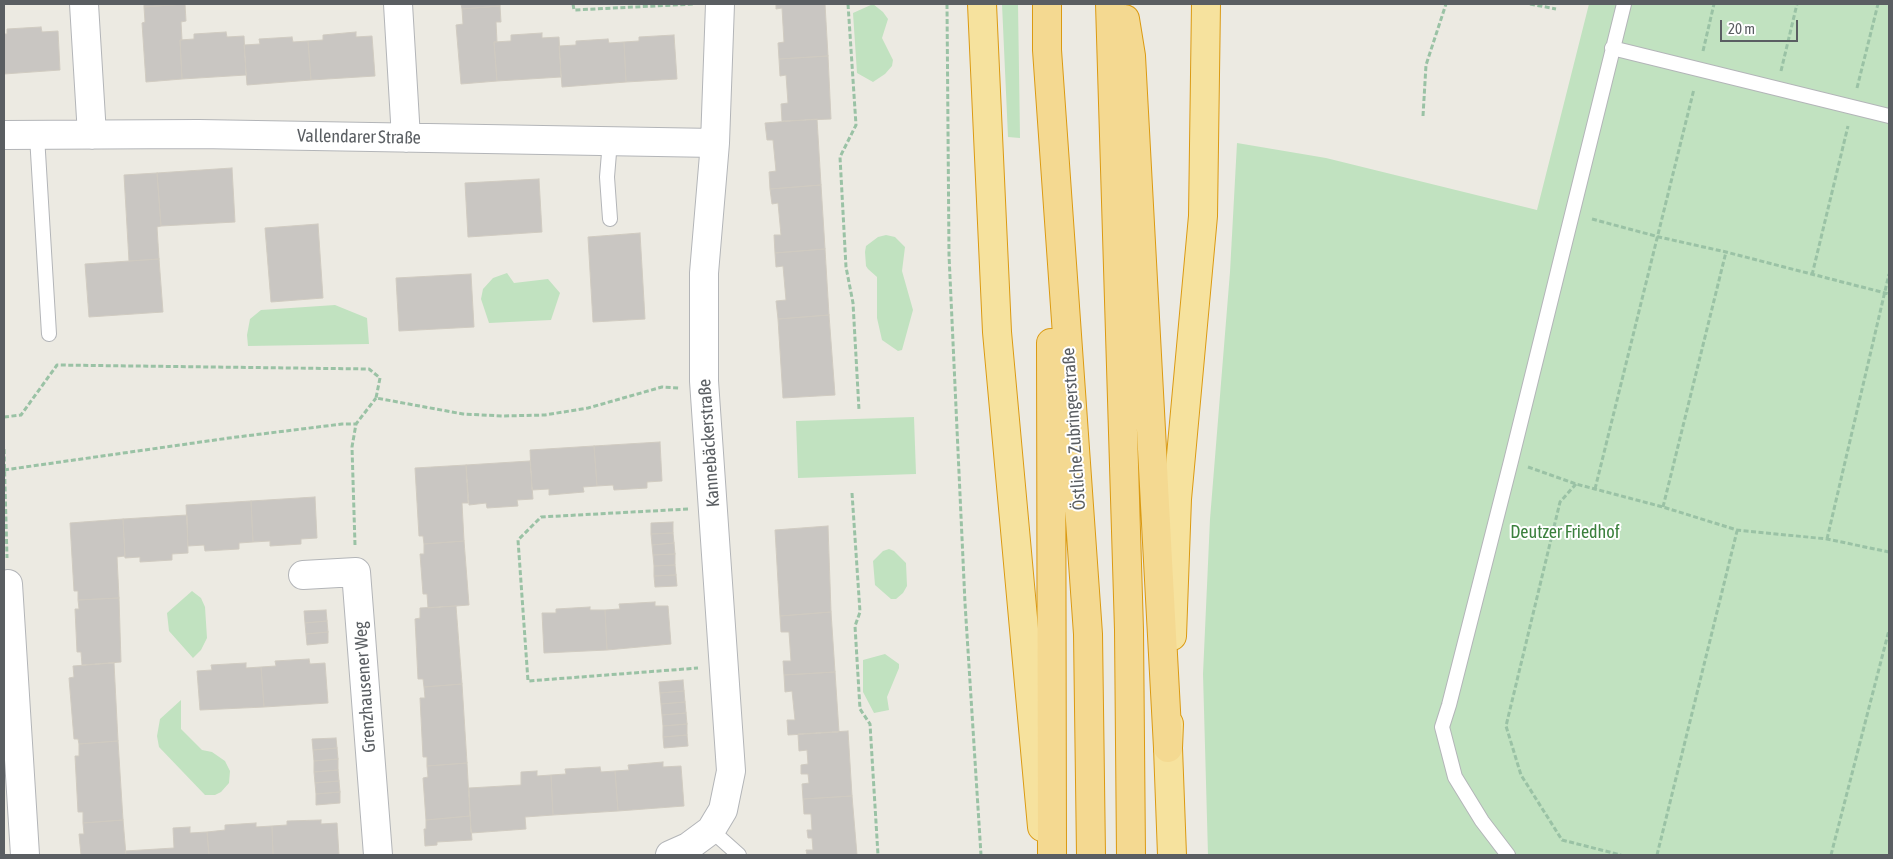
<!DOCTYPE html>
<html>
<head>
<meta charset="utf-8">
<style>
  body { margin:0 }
  #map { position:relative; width:1893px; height:859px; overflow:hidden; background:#eceae2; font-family:"Asap Condensed",sans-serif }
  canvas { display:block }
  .frame { position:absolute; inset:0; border:5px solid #5a5e62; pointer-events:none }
  .scale { position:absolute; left:1720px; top:20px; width:78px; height:22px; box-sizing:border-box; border:2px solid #5a5e62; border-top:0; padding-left:6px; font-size:15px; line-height:18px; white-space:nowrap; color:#5a5e62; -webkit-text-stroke:4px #fff; paint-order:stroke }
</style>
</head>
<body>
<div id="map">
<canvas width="1893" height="859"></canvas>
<div class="frame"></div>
<div class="scale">20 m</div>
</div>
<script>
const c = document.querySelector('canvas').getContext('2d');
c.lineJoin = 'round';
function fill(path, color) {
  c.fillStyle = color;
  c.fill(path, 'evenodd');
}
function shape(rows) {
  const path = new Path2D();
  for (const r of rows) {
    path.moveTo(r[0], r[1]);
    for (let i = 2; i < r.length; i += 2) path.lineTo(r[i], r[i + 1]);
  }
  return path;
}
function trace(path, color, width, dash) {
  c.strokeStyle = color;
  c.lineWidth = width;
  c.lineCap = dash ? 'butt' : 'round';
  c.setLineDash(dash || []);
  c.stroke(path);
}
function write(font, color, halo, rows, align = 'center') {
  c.font = font + ' "Asap Condensed",sans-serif';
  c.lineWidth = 4;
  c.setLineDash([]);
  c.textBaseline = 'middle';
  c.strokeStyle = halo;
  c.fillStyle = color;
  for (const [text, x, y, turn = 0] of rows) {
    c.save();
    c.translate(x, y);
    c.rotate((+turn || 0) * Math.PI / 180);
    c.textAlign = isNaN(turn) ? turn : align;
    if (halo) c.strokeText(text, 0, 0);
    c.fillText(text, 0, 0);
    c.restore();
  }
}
const green = shape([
  [873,4,883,12,888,19,882,38,893,60,892,66,885,74,873,82,857,73,853,13],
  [1002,4,1018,4,1020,138,1008,137],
  [1589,4,1889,4,1889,855,1208,855,1203,674,1210,519,1230,272,1237,143,1326,158,1537,210],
  [886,235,895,237,905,247,902,271,913,310,902,350,898,351,882,340,877,318,877,277,868,269,866,266,865,252,866,246,878,237],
  [507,273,514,283,548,279,560,293,551,320,489,323,481,299,483,289,493,278],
  [335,305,367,318,369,344,248,346,247,335,250,319,261,310],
  [914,417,916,474,798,478,796,421],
  [889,549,894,551,906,563,907,586,903,593,896,599,891,599,875,585,873,561,883,551],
  [192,591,201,598,205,607,207,638,201,650,193,658,169,631,167,613],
  [885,654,899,664,899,668,887,697,889,710,874,713,863,692,863,660],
  [181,700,181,729,202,750,212,752,225,761,230,771,229,783,221,792,215,795,205,795,159,747,157,736,160,719]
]);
const building = shape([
  [144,4,185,4,144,7,144,4],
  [185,4,186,21,181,22,182,40,180,40,182,79,146,82,142,23,145,22,144,7,185,4],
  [461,4,500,4,500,6,462,9,461,4],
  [776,4,825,4,828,56,779,59,778,43,784,42,782,8,776,9,776,4],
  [500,6,501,22,496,22,497,42,494,42,497,81,461,84,456,25,463,24,462,9,500,6],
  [41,27,42,32,58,31,60,70,4,74,4,34,7,34,7,29,41,27],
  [226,32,227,37,244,36,246,75,182,79,180,40,194,39,194,34,226,32],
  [356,32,356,37,372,36,375,76,311,80,308,41,323,40,323,35,356,32],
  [542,33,542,38,559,37,561,77,497,81,494,42,511,41,511,35,542,33],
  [674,35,677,79,626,82,624,42,639,41,639,37,674,35],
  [292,37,293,42,308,41,311,80,247,85,244,45,260,44,259,39,292,37],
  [608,39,609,43,624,42,626,82,562,87,559,46,576,45,576,41,608,39],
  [828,56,831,119,782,121,781,104,788,103,786,75,780,76,779,59,828,56],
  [817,119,821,185,770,189,769,172,776,171,773,140,767,140,765,123,817,119],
  [232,168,235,222,161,226,157,173,232,168],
  [157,173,161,226,157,227,159,259,129,261,124,175,157,173],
  [539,179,542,232,468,237,465,183,539,179],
  [821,185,825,249,775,253,774,235,781,235,778,203,772,204,770,189,821,185],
  [318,224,323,298,271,302,265,228,318,224],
  [640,233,645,319,593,322,588,237,640,233],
  [825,249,829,315,778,319,776,301,786,300,783,266,776,267,775,253,825,249],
  [159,259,163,312,89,317,85,264,159,259],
  [471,274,474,327,399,331,396,278,471,274],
  [829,315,835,395,783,398,778,319,829,315],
  [660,442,662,481,647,482,647,488,614,490,613,485,597,486,594,446,660,442],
  [594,446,597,486,583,487,584,492,549,495,549,489,532,490,530,450,594,446],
  [530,461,533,499,517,500,518,506,487,508,486,503,469,505,466,465,530,461],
  [466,465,468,503,462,503,464,541,424,544,423,536,419,536,415,468,466,465],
  [315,497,317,538,301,539,301,544,270,546,270,541,253,542,251,501,315,497],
  [251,501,253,542,239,543,239,549,205,551,204,545,188,546,186,505,251,501],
  [187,515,188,553,172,554,172,560,140,562,140,557,125,558,123,519,187,515],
  [123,519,125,556,117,557,119,598,78,600,78,591,74,591,70,523,123,519],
  [673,522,673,533,651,534,651,523,673,522],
  [828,526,831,612,780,616,775,530,828,526],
  [673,533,674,543,652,545,651,534,673,533],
  [464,541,469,605,428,608,427,594,423,594,420,554,424,554,424,544,464,541],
  [674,543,675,554,653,555,652,545,674,543],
  [675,554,675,565,654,566,653,555,675,554],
  [675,565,676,575,654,576,654,566,675,565],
  [676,575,677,586,655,587,654,576,676,575],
  [119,598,121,662,82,665,81,652,77,652,75,609,79,609,78,600,119,598],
  [655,602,655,606,668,606,671,644,607,650,605,610,620,609,619,604,655,602],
  [456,606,462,684,424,687,423,679,418,679,415,619,420,618,420,608,456,606],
  [590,607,590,610,605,610,607,650,544,653,542,613,556,613,556,609,590,607],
  [326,610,327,621,305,623,304,611,326,610],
  [831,612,835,672,784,675,783,661,791,661,789,632,781,632,780,616,831,612],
  [327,621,328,632,306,634,305,623,327,621],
  [328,632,328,643,307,645,306,634,328,632],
  [309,659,310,664,325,663,328,703,264,707,261,667,276,666,275,661,309,659],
  [114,663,118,741,79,744,78,739,74,739,69,678,74,677,73,666,114,663],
  [246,663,246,668,261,667,264,707,200,710,197,671,212,670,211,665,246,663],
  [835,672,839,732,788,735,787,720,795,720,792,691,785,692,784,675,835,672],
  [683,680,684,691,660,693,659,682,683,680],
  [462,684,467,763,427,766,427,757,423,757,420,698,425,698,424,687,462,684],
  [684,691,685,702,661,704,660,693,684,691],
  [685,702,686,713,662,715,661,704,685,702],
  [686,713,687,724,663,726,662,715,686,713],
  [687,724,687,735,663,737,663,726,687,724],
  [848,731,852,796,803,799,802,784,809,783,808,774,801,774,801,765,808,764,807,750,799,751,798,734,848,731],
  [687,735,688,746,664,748,663,737,687,735],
  [336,738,337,748,313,750,312,739,336,738],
  [118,741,123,820,83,823,83,812,78,812,75,756,79,756,79,744,118,741],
  [337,748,338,759,314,761,313,750,337,748],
  [338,759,338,770,314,772,314,761,338,759],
  [663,762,663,767,681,766,684,806,618,811,615,771,629,770,628,765,663,762],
  [467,763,470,816,426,820,423,778,428,777,427,766,467,763],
  [600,767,601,772,615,771,618,811,553,815,551,775,566,774,565,769,600,767],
  [338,770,339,781,315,783,314,772,338,770],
  [537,771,537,776,551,775,553,815,525,817,526,829,471,833,469,788,521,785,521,772,537,771],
  [339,781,340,792,316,794,315,783,339,781],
  [340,792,340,803,316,805,316,794,340,792],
  [852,796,857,855,807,855,806,850,813,850,812,838,808,838,807,830,812,830,811,814,804,814,803,799,852,796],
  [470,816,472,840,437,842,437,845,425,846,424,829,426,829,426,820,470,816],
  [123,820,126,855,81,855,79,834,84,834,83,823,123,820],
  [321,820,321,824,337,823,339,855,273,855,272,826,287,825,287,821,321,820],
  [256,823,256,827,272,826,273,855,209,855,207,832,225,830,225,825,256,823],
  [190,827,190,833,207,832,209,855,126,855,125,851,174,848,173,828,190,827]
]);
const path = shape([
  [573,4,574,10,694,4],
  [848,4,856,125,840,157,846,267,853,303,859,410],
  [947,4,949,255,965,603,981,855],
  [1530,4,1556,9],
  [1703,51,1714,4],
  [1781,71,1797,4],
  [1857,88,1878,4],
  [1423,116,1426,65,1446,4],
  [1592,219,1659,237,1726,252,1889,294],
  [1812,275,1848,126],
  [4,417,21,415,57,365,369,369,380,378,376,398,463,414,503,416,545,415,588,408,662,387,679,388],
  [4,449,7,558],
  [1528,467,1576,484,1663,507,1737,530,1827,539,1889,552],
  [4,470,229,438,342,424,356,424],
  [1576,484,1560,502,1506,726,1521,775,1562,840,1621,855],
  [1595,489,1694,89],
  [852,493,860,612,855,626,860,709,870,724,878,855],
  [1663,507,1726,252],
  [688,509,541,517,518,540,528,681,698,668],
  [1827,539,1889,274],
  [355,545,352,447,356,424,376,398],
  [1657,855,1737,531],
  [1831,855,1889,630]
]);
const service = shape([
  [1612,48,1889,116],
  [37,136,49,334],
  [610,141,607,177,610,219],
  [711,830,739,855],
  [1508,855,1482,821,1455,777,1442,727,1449,705,1511,461,1624,4]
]);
const minor = shape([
  [84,4,92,135],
  [398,4,406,138],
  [4,135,199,134,715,143],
  [303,575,356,572,378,855],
  [8,584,25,855],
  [670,855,688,847,711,830,723,810,731,771,704,381,704,273,715,143,720,4]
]);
const trunk = shape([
  [982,4,997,332,1042,827],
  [1172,636,1177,499,1203,216,1206,4],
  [1169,724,1168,748,1172,855]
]);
const motorway = shape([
  [1047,4,1047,50,1088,634,1091,855],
  [1110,4,1129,630,1131,855],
  [1125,19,1131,56,1168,748],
  [1051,343,1052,855]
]);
const streetNames = [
  ["Vallendarer Straße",359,137,1],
  ["Östliche Zubringerstraße",1074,429,-94],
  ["Kannebäckerstraße",709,443,-94],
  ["Grenzhausener Weg",365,687,-94]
];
const parkNames = [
  ["Deutzer Friedhof",1565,532]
];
fill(green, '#c1e2c0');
fill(building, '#c9c6c2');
trace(building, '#d0cbc1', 1);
trace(service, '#b3b5b8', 16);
trace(minor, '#b3b5b8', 30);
trace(trunk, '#db9a12', 30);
trace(motorway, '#db9a12', 30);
trace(path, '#9ac2a5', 3, [5, 2.5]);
trace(service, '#fff', 14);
trace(minor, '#fff', 28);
trace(trunk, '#f6e29e', 28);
trace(motorway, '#f4d991', 28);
write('18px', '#5a5e62', '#fff', streetNames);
write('18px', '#3b803d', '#fff', parkNames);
</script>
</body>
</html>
